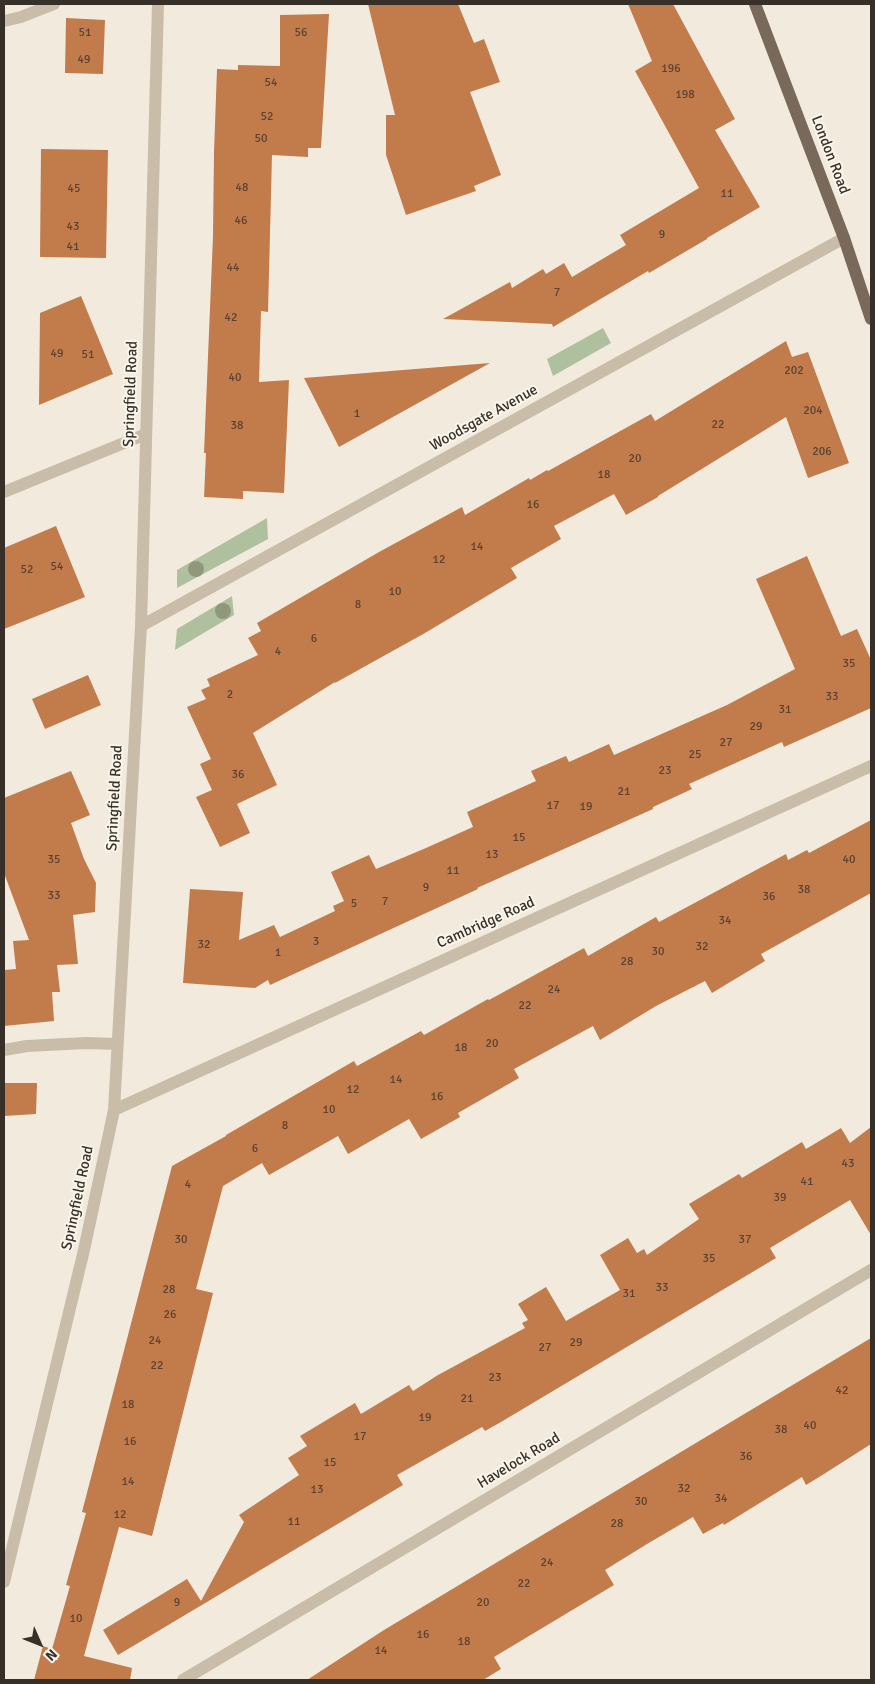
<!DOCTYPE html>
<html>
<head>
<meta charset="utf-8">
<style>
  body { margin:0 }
  #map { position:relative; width:875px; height:1684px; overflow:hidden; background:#f2ebdd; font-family:Signika,sans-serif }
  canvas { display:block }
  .frame { position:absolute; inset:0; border:5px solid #373029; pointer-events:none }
  .north { position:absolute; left:15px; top:1619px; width:50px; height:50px; -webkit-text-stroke:4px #f9f5ea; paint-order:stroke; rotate:134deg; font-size:14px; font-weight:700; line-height:20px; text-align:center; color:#373029 }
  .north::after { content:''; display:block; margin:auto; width:18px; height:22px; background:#373029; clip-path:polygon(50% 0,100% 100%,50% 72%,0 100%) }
</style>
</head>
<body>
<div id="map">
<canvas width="875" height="1684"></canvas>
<div class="frame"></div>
<div class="north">N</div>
</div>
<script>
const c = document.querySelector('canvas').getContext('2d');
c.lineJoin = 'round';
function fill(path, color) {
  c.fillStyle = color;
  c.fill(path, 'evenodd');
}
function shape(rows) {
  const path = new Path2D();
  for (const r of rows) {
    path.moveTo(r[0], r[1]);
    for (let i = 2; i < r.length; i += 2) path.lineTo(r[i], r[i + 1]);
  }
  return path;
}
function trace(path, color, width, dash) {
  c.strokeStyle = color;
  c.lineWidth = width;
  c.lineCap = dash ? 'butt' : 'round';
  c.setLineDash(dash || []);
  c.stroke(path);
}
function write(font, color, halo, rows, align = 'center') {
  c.font = font + ' Signika,sans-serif';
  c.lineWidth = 4;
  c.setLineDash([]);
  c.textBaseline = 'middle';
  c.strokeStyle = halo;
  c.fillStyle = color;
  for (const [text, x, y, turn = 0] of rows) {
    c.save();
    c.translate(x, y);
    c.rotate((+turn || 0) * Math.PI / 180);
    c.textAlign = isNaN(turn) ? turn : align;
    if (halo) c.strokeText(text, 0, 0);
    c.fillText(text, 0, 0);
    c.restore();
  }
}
const green = shape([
  [603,328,611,343,553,376,547,359],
  [267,518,268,539,177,588,177,570],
  [232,596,234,615,175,650,177,629]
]);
const building = shape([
  [368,4,458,4,474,43,484,39,500,82,470,92,501,175,474,186,476,191,406,215,386,155,386,115,395,115],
  [628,4,673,4,735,119,715,130,760,207,707,238,707,239,649,273,648,271,553,327,552,324,443,319,510,282,512,288,543,269,546,274,564,263,572,277,626,245,620,235,699,188,635,71,652,61],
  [329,14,321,148,308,148,308,157,272,155,268,312,261,311,259,382,289,380,284,493,243,491,243,499,204,497,206,453,204,453,213,236,214,152,217,69,238,70,238,65,280,66,280,15],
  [66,18,105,20,103,74,65,73],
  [41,149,108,150,106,258,40,257],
  [81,296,113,374,39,405,40,313],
  [786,341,792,357,808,352,849,463,808,478,786,417,658,496,658,497,626,515,614,494,554,526,561,539,511,568,517,578,425,633,335,683,335,682,253,733,277,785,237,804,250,833,220,847,196,797,212,790,200,764,211,759,187,707,206,699,201,690,210,686,207,679,258,655,248,638,261,631,257,623,379,552,462,507,465,515,529,478,530,480,547,470,548,471,651,414,655,421],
  [490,363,339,447,304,378],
  [56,526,85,597,4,629,4,548],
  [807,556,841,636,857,629,871,660,871,708,784,747,782,742,689,784,692,789,653,807,653,809,477,888,478,889,270,985,268,980,255,988,183,983,190,889,243,892,239,940,274,925,280,937,335,911,333,906,344,901,331,872,369,855,376,869,426,848,473,827,467,812,536,781,531,771,566,756,569,762,609,744,614,755,727,705,795,669,756,579],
  [88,675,101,705,45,729,32,699],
  [71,771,90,815,71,823,84,859,96,883,95,912,73,915,78,964,57,965,60,992,52,992,54,1021,4,1026,4,970,16,969,13,941,29,940,4,873,4,798],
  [871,820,871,893,761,954,765,961,712,993,705,981,656,1006,600,1040,593,1026,514,1069,519,1078,458,1113,460,1117,421,1139,409,1119,348,1154,338,1136,269,1175,262,1163,223,1186,196,1289,213,1293,152,1536,119,1527,84,1656,132,1668,130,1680,34,1680,43,1646,52,1649,70,1586,66,1585,86,1513,82,1512,172,1166,226,1136,226,1135,354,1061,357,1066,421,1031,424,1035,488,999,489,1000,584,948,588,956,656,917,659,922,786,854,788,860,807,850,809,853],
  [4,1083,37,1083,36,1114,4,1116],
  [871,1127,871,1235,850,1200,770,1248,776,1258,501,1422,485,1431,482,1427,397,1475,403,1485,118,1655,103,1630,187,1579,201,1601,244,1522,239,1515,299,1475,288,1458,307,1446,300,1436,355,1403,361,1414,409,1385,413,1391,438,1375,525,1328,522,1323,528,1320,518,1304,546,1287,566,1321,620,1290,600,1255,628,1238,637,1253,644,1249,647,1255,699,1219,689,1204,739,1174,742,1178,802,1142,806,1149,841,1128,850,1143],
  [871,1338,871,1444,824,1474,806,1485,802,1477,724,1525,723,1523,703,1534,693,1517,647,1544,605,1570,614,1585,494,1657,501,1669,483,1680,307,1680,384,1630]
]);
const minor = shape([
  [4,21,21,17,54,4],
  [4,492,146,434],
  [141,626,844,238],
  [4,1050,27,1046,86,1043,117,1044],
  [114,1110,871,766],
  [4,1582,84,1250,114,1110,141,626,158,4],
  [183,1680,871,1270]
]);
const primary = shape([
  [755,4,844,238,871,319]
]);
const trees = [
  [196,569],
  [223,611]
];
const numberNames = [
  ["51",85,33],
  ["56",301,33],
  ["49",84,60],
  ["196",671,69],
  ["54",271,83],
  ["198",685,95],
  ["52",267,117],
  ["50",261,139],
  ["48",242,188],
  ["45",74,189],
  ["11",727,194],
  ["46",241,221],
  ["43",73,227],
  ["9",662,235],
  ["41",73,247],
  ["44",233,268],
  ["7",557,293],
  ["42",231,318],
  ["49",57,354],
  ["51",88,355],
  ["202",794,371],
  ["40",235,378],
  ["204",813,411],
  ["1",357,414],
  ["22",718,425],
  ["38",237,426],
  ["206",822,452],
  ["20",635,459],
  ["18",604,475],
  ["16",533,505],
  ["14",477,547],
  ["12",439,560],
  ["54",57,567],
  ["52",27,570],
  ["10",395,592],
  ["8",358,605],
  ["6",314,639],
  ["4",278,652],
  ["35",849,664],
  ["2",230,695],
  ["33",832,697],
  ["31",785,710],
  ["29",756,727],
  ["27",726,743],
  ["25",695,755],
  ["23",665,771],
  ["36",238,775],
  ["21",624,792],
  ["17",553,806],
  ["19",586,807],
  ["15",519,838],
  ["13",492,855],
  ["35",54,860],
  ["40",849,860],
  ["11",453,871],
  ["9",426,888],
  ["38",804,890],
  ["33",54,896],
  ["36",769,897],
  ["7",385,902],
  ["5",354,904],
  ["34",725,921],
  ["3",316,942],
  ["32",204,945],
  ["32",702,947],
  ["30",658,952],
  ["1",278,953],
  ["28",627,962],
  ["24",554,990],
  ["22",525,1006],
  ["20",492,1044],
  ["18",461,1048],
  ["14",396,1080],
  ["12",353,1090],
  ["16",437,1097],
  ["10",329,1110],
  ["8",285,1126],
  ["6",255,1149],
  ["43",848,1164],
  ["41",807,1182],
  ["4",188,1185],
  ["39",780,1198],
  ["30",181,1240],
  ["37",745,1240],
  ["35",709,1259],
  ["33",662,1288],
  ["28",169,1290],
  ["31",629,1294],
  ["26",170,1315],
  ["24",155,1341],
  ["29",576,1343],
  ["27",545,1348],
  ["22",157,1366],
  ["23",495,1378],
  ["42",842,1391],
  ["21",467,1399],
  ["18",128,1405],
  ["19",425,1418],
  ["40",810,1426],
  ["38",781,1430],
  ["17",360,1437],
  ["16",130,1442],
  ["36",746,1457],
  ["15",330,1463],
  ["14",128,1482],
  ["32",684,1489],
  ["13",317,1490],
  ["34",721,1499],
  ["30",641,1502],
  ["12",120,1515],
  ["11",294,1522],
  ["28",617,1524],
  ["24",547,1563],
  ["22",524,1584],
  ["9",177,1603],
  ["20",483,1603],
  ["10",76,1619],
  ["16",423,1635],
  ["18",464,1642],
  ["14",381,1651]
];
const streetNames = [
  ["London Road",830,155,69],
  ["Springfield Road",131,394,-88],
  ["Woodsgate Avenue",484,418,-29],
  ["Springfield Road",115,798,-87],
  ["Cambridge Road",486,923,-24],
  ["Springfield Road",78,1198,-78],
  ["Havelock Road",519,1461,-31]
];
fill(green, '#afc09e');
fill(building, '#c27b4b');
trace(minor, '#c9bda9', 12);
trace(primary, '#78695b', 12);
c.fillStyle = '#90987c';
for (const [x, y] of trees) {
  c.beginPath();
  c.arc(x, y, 8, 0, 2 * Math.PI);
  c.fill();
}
write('12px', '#5a4332', null, numberNames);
write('15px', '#373029', '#f9f5ea', streetNames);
</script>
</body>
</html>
